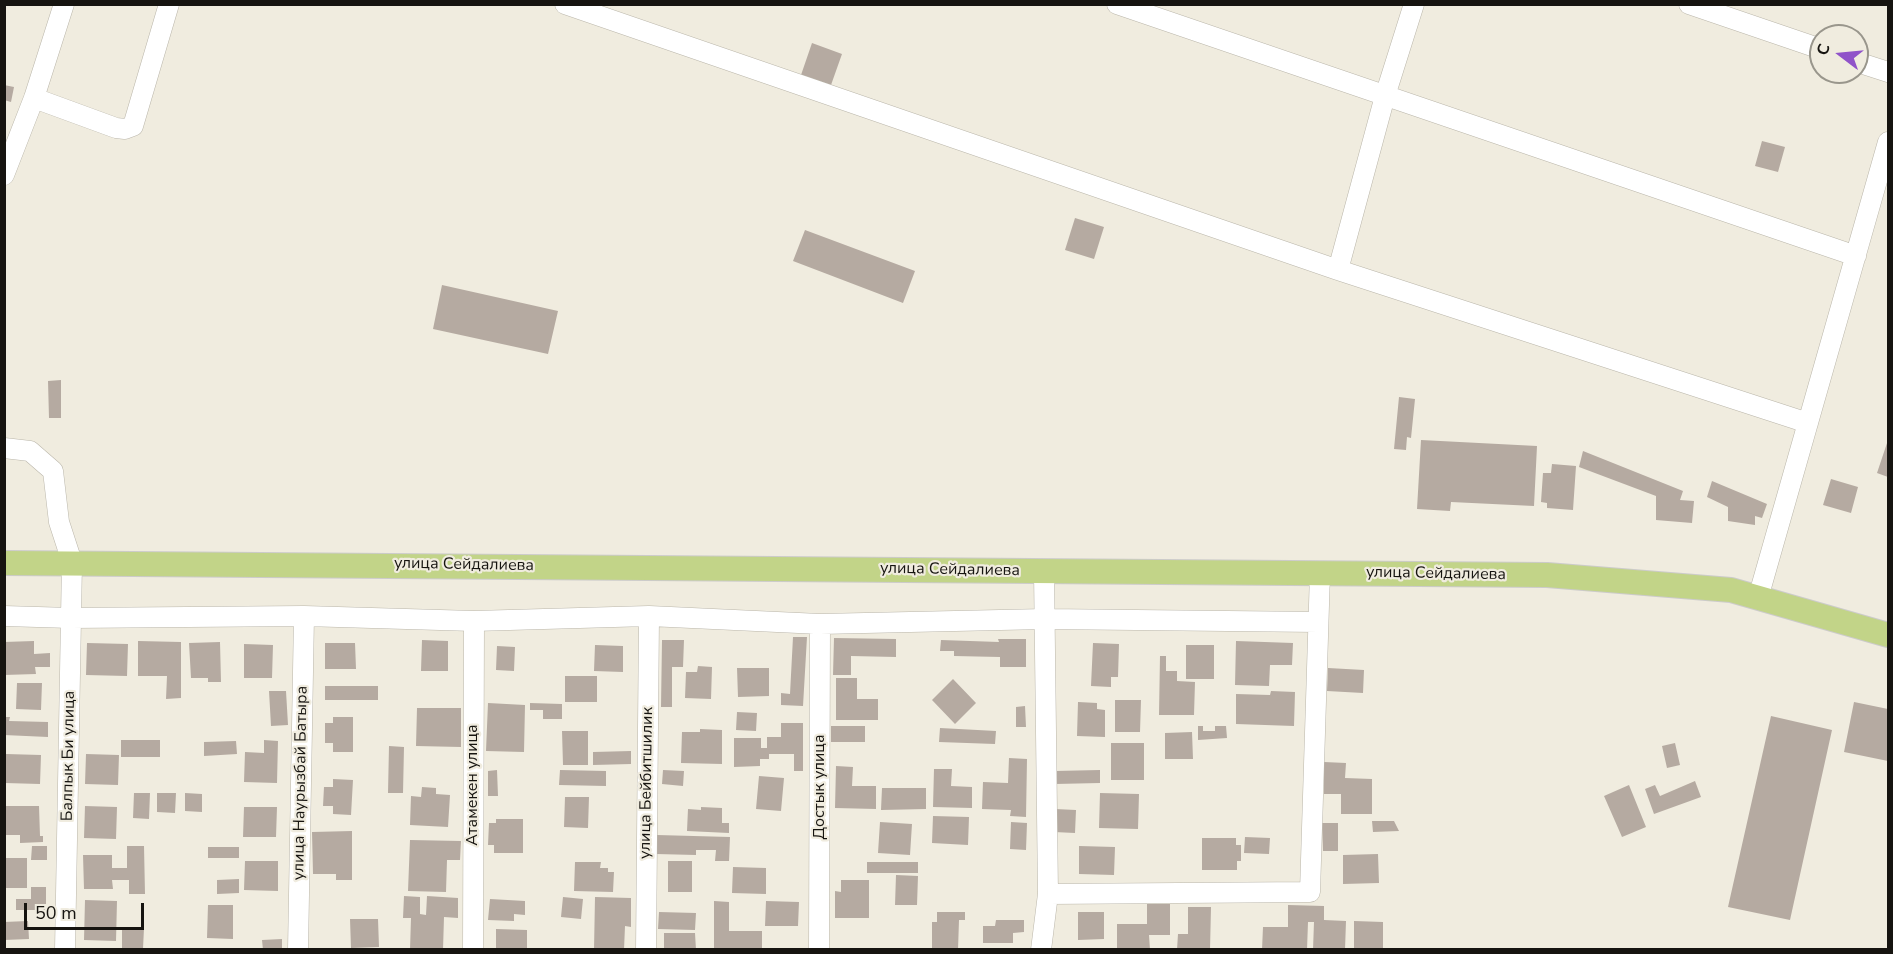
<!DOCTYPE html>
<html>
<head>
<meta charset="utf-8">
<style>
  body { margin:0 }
  #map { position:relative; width:1893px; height:954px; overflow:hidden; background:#f0ecdf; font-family:"Nunito Sans",sans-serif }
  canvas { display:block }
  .frame { position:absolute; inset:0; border:6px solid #161410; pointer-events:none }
  .north { position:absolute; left:1809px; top:24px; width:60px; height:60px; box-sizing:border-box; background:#f0ecdf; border:2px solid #99968c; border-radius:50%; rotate:286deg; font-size:16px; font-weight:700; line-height:24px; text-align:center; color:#161410 }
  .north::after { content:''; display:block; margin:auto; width:21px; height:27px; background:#9053c9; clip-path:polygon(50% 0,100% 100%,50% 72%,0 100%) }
  .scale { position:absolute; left:24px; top:903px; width:120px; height:27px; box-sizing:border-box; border:3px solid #161410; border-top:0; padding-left:8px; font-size:18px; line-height:21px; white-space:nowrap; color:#161410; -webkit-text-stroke:4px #f0ecdf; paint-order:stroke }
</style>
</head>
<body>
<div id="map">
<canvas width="1893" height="954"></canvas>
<div class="frame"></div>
<div class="north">С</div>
<div class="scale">50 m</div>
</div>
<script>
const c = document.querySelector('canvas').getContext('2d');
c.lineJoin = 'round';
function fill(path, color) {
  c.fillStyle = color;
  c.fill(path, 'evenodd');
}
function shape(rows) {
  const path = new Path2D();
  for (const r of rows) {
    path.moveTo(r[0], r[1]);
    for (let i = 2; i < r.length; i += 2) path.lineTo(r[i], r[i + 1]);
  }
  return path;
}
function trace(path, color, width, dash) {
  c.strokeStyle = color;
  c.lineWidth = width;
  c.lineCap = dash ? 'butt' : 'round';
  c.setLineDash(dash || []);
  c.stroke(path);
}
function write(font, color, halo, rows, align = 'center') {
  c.font = font + ' "Nunito Sans",sans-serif';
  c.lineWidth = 4.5;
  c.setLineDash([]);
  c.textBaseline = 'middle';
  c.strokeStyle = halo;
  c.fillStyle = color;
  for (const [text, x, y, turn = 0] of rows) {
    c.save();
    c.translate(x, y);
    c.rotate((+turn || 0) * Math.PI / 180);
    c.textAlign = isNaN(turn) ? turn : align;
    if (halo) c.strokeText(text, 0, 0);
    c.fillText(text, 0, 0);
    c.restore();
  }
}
const building = shape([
  [812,43,842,54,831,85,801,75],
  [4,85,14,87,11,102,4,100],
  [1762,141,1785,147,1778,172,1755,166],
  [1075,218,1104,227,1094,259,1065,250],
  [805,230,915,271,903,303,793,261],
  [442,285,558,311,548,354,433,329],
  [61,380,61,418,49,418,48,381],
  [1399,397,1415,399,1411,438,1407,437,1406,450,1394,449],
  [1421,440,1537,446,1534,506,1451,502,1450,511,1417,509],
  [1888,440,1888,477,1877,473],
  [1583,451,1683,491,1680,500,1694,501,1692,523,1656,520,1656,496,1579,467],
  [1552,464,1576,466,1573,510,1547,508,1547,503,1541,502,1543,473,1551,473],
  [1831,479,1858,487,1851,513,1823,505],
  [1712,481,1767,504,1762,518,1755,516,1755,525,1728,521,1728,507,1707,497],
  [793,637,807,637,803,706,781,705,781,693,790,694],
  [834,638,896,639,896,657,851,656,851,675,833,675],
  [998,639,1026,639,1026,667,1000,667,1000,657,954,656,954,651,940,651,941,640,999,642],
  [422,640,448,641,448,671,421,671],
  [662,640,684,640,683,667,672,667,672,707,661,707],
  [34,641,34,654,50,653,50,667,35,667,36,674,4,675,4,642],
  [138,641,181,642,181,698,166,699,167,676,138,676],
  [1236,641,1293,643,1292,665,1270,665,1269,686,1235,685],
  [220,642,221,682,208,682,208,678,191,678,189,643],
  [87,643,128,644,127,676,86,675],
  [325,643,355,643,356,669,325,669],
  [1093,643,1119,644,1118,677,1111,677,1111,687,1091,686],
  [244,644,273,645,272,678,244,678],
  [595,645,623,646,623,672,594,671],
  [1186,645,1214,645,1214,679,1186,679],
  [497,646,515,647,514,671,496,670],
  [1160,656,1166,656,1166,671,1177,671,1177,681,1195,682,1194,715,1159,715],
  [698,666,712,667,711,699,685,698,686,672,697,672],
  [737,668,769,668,769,696,738,697],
  [1328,668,1364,670,1363,693,1327,691],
  [565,676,597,676,597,702,565,702],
  [836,678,857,678,857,699,878,699,878,720,836,720],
  [953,679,976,703,955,724,932,700],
  [17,683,42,683,41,710,16,709],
  [325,686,378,686,378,700,325,700],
  [269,691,286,691,288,725,271,726],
  [1271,691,1295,692,1294,726,1236,724,1236,694,1270,695],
  [1115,700,1141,700,1140,732,1115,732],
  [1078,702,1097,703,1097,709,1105,710,1105,737,1077,736],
  [1854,702,1888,709,1888,761,1844,752],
  [488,703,525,705,524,752,486,751],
  [530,703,562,704,562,719,543,719,543,710,530,710],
  [1025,706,1026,727,1016,727,1016,707],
  [417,708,461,708,461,747,416,746],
  [737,712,757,713,756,731,736,730],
  [1771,716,1832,730,1790,920,1728,907],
  [4,717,10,717,9,721,48,722,48,737,4,735],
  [333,717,353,717,353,752,333,752,333,743,325,743,325,723,333,723],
  [781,723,803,723,803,771,794,771,794,754,769,754,769,759,760,759,760,766,734,767,734,738,761,738,761,748,767,748,767,737,781,737],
  [831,726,865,726,865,742,831,742],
  [1198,726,1203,726,1203,731,1215,731,1215,726,1226,726,1227,738,1198,740],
  [940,728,996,731,995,744,939,742],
  [700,729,722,730,722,764,681,763,682,732,700,732],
  [562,731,588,731,588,765,563,765],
  [1192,732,1193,759,1165,759,1165,733],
  [121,740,160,740,160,757,121,757],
  [264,740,278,741,277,783,244,782,245,752,264,753],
  [236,741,237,754,204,756,204,742],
  [1111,743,1144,743,1144,780,1111,780],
  [1675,743,1680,765,1667,768,1662,746],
  [389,746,404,747,403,793,388,793],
  [631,751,631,764,593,765,593,752],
  [6,754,41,755,40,784,5,783],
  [86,754,119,755,118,785,85,784],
  [1009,758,1027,759,1026,817,1010,816,1011,810,982,809,983,782,1008,783],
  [1324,762,1346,763,1345,778,1372,779,1372,814,1341,814,1341,794,1324,794],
  [836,766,853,767,852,786,876,786,876,809,835,808],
  [934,769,952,769,951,786,972,787,972,808,933,807],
  [497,770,498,796,488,796,488,771],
  [560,770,606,771,606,786,559,785],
  [663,770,684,771,683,786,662,784],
  [1100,770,1100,783,1055,784,1055,771],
  [759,776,784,778,781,811,756,809],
  [333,779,353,780,351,815,333,814,333,806,323,806,324,787,333,787],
  [1695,781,1701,797,1654,814,1645,789,1655,785,1660,796],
  [1629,785,1646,827,1622,837,1604,796],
  [422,787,436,788,436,794,450,795,448,827,410,825,411,796,421,797],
  [882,788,926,788,926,809,881,810],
  [134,793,150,793,149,819,133,818],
  [157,793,176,793,175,813,157,812],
  [185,793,202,794,202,812,185,811],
  [1100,793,1139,794,1138,829,1099,828],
  [565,797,589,797,588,828,564,827],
  [5,806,39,806,40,836,43,836,43,842,20,843,20,835,5,835],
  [85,806,117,807,116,839,84,838],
  [244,807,277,807,276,837,243,837],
  [701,807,722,808,722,823,729,823,729,833,687,831,688,809,701,810],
  [1055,809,1076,810,1075,833,1054,832],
  [933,816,969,817,968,845,932,843],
  [496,819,523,819,523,853,494,853,494,845,488,845,489,823,496,823],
  [1372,821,1394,821,1399,831,1373,832],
  [880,822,912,824,910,855,878,853],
  [1011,822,1027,823,1026,850,1010,849],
  [1322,823,1338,823,1338,851,1323,851],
  [352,831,352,880,336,880,336,874,313,874,312,832],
  [657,835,730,837,729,861,715,861,716,850,696,850,696,855,656,854],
  [1245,837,1270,838,1269,854,1244,853],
  [1202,838,1236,838,1236,845,1241,845,1241,861,1237,861,1237,870,1202,870],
  [410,840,461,841,460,860,447,860,446,892,408,891],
  [32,846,47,846,47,860,31,860],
  [127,846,144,846,145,894,129,894,129,880,112,880,113,889,84,889,83,855,112,855,112,868,127,868],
  [1079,846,1115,847,1114,875,1079,874],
  [208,847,239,847,239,858,208,858],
  [1378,854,1379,883,1343,884,1343,855],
  [4,858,27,858,27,888,4,888],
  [245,861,278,861,278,891,244,890],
  [668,861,692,861,692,892,668,892],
  [575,862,601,862,600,868,608,868,608,872,614,872,613,892,574,891],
  [867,862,918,862,918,873,867,873],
  [733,867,766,868,766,894,732,893],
  [896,875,918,876,917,905,895,905],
  [239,879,239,893,217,894,217,880],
  [841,880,869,880,869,918,835,918,835,891,841,892],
  [31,887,46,887,46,910,16,910,16,899,31,899],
  [404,896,420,897,420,914,426,915,427,896,458,898,458,918,444,917,443,950,410,950,411,918,403,918],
  [563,897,583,899,581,919,561,917],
  [595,897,631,898,631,927,625,926,624,950,594,950],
  [490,899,525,901,525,915,514,914,514,921,488,920],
  [85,900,117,901,116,941,84,940],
  [714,901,729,902,729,931,762,931,762,950,714,950],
  [766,901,799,902,798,926,765,926],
  [1147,904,1170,904,1170,935,1149,935,1150,950,1117,950,1117,924,1147,924],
  [208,905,233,905,233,939,207,938],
  [1288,905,1324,906,1324,920,1346,921,1345,950,1313,950,1314,922,1308,922,1307,950,1262,950,1263,927,1288,927],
  [1188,907,1211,907,1210,950,1177,950,1178,934,1188,934],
  [659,912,696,913,695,930,658,929],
  [937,912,965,912,965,920,959,920,958,950,932,950,932,922,937,922],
  [1078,912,1104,912,1104,939,1078,940],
  [350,919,378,919,379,947,351,948],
  [996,920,1024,920,1024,932,1013,933,1013,943,983,943,983,926,995,926],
  [28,921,29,939,4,940,4,922],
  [1354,921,1383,922,1383,950,1354,950],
  [122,928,144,928,143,949,122,949],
  [496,929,527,930,527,950,496,950],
  [664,933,695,933,696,950,664,950],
  [282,939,282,950,263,950,262,940]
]);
const minor = shape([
  [565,4,1338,270,1808,423],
  [1117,4,1856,256],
  [1689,4,1821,49],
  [1857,62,1888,72],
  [34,98,116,128,125,129,133,126,169,4],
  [4,175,34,98,64,4],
  [1338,270,1385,96,1414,4],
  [4,448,30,451,53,471,59,522,72,562,65,950],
  [1758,598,1888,142],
  [4,616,71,618,304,616,474,621,649,616,820,624,1045,619,1318,622],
  [1048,894,1310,892,1320,573],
  [298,950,304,616],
  [473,950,474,621],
  [646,950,649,616],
  [819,950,820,624],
  [1041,950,1048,894,1044,571]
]);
const major = shape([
  [4,563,1547,575,1731,590,1888,635]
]);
const streetNames = [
  ["улица Сейдалиева",464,565,1],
  ["улица Сейдалиева",950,570,1],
  ["улица Сейдалиева",1436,574,1],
  ["Балпык Би улица",69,756,-89],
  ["улица Наурызбай Батыра",301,783,-89],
  ["улица Бейбитшилик",647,783,-89],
  ["Атамекен улица",473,785,-90],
  ["Достык улица",820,787,-90]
];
fill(building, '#b5aaa1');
trace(minor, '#bab6aa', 21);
trace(major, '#cccbca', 26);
trace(minor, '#fff', 20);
trace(major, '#c2d488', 24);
write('16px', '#161410', '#f0ecdf', streetNames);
</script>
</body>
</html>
